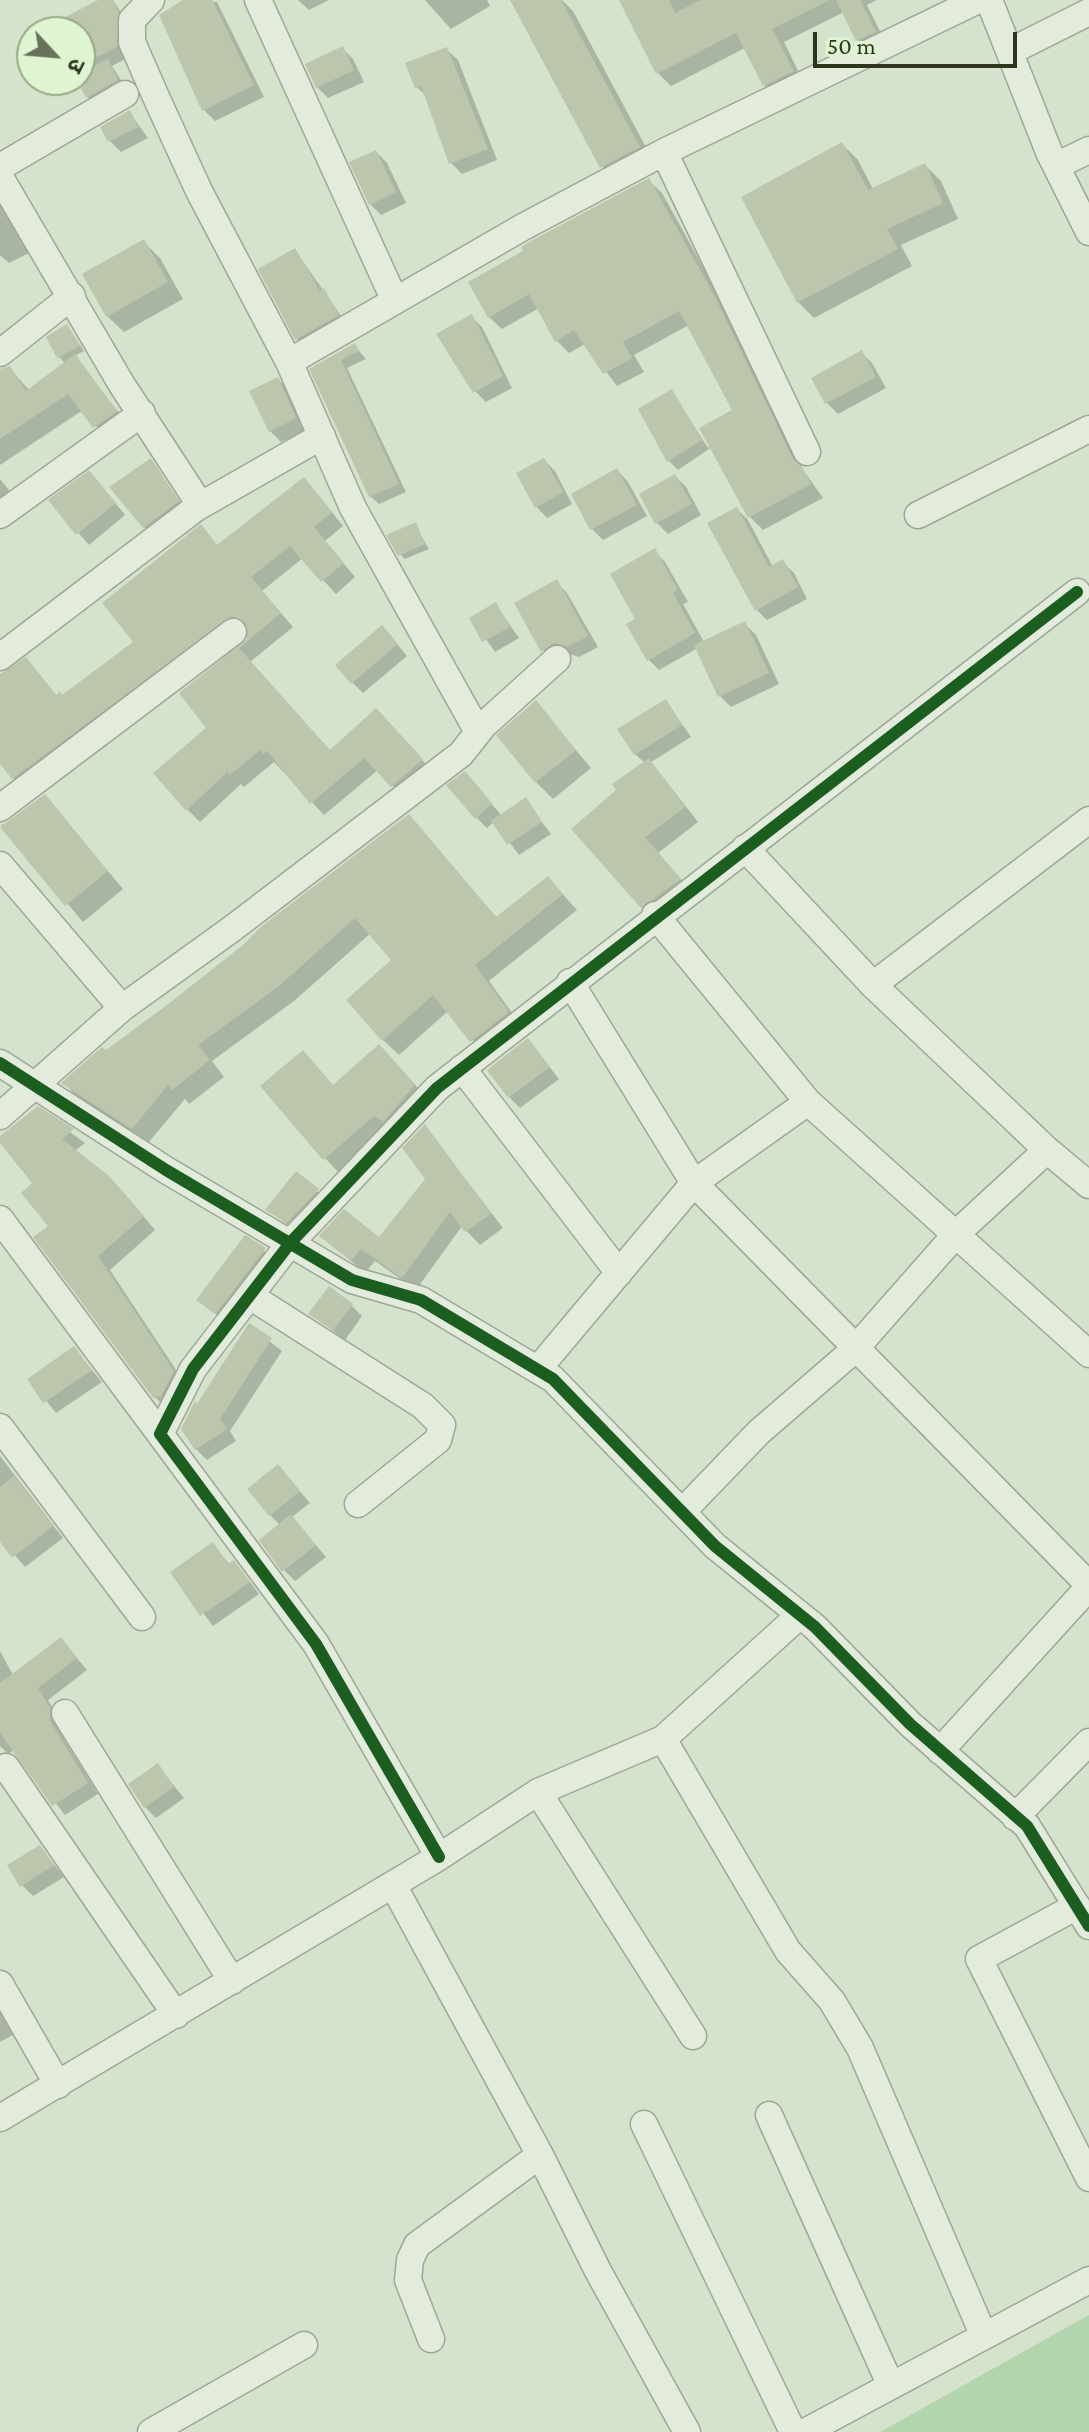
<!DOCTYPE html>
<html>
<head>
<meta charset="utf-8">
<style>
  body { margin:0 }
  #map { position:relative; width:1089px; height:2432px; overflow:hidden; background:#d5e2cc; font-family:"Crimson Pro","Noto Sans Devanagari",serif }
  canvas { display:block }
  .north { position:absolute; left:16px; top:16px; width:80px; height:80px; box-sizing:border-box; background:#dff4d1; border:2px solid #98a889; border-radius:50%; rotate:116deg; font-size:22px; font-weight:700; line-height:32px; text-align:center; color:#2d361d }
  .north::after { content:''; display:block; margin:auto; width:28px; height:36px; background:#68725a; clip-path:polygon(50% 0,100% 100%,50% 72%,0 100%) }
  .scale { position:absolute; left:813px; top:32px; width:204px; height:36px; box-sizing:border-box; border:4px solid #2d361d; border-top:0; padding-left:10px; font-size:24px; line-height:28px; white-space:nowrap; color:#2d361d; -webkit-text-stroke:6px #dff4d1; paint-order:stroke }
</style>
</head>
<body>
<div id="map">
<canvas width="1089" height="2432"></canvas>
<div class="north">उ</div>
<div class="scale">50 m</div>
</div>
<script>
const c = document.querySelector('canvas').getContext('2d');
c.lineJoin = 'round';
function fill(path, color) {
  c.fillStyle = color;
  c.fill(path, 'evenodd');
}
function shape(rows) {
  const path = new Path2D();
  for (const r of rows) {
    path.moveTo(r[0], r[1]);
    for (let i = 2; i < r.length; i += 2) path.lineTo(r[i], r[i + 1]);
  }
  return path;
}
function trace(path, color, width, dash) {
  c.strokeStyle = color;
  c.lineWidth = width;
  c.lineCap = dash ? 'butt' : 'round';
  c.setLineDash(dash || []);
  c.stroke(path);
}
const green = shape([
  [1089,2315,1089,2432,880,2432]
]);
const shadow = shape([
  [103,0,113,0,129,25,127,58,112,66,128,91,99,108,88,97,95,68,80,44,80,32,74,32],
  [190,0,217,2,264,97,215,121,204,110],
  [298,0,329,0,309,10],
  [425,0,487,0,490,6,451,29],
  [546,0,562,0,573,11,655,164,619,183,602,166],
  [620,0,877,0,867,5,887,45,871,53,858,40,844,12,784,42,805,85,777,98,764,85,745,48,671,86,658,73],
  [342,48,353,59,364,82,328,98,317,87],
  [446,49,458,60,497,160,462,174,451,163,428,98,417,87],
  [129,112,148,138,121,152,110,141],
  [842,144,858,160,873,189,925,165,941,181,958,219,901,245,912,266,814,318,798,302],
  [376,152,387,163,406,203,381,215,370,204],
  [649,181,662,193,728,312,804,471,823,498,763,530,750,517,712,447,678,470,669,461,640,409,672,392,708,448,734,411,689,325,634,355,644,372,617,386,585,344,569,353,556,340,539,308,502,329,489,317],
  [0,205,29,253,9,263,0,255],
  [143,241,160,258,183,299,124,332,107,316],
  [295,250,348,326,308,350,297,339],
  [471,316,482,327,512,388,486,402,475,391],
  [67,326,84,351,74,356,131,428,110,443,83,410,0,465,0,375,10,369,30,391,66,364,59,357],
  [354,345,366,359,347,368,406,492,379,504,370,496,312,370],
  [861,352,872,363,886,388,838,414,827,403,813,379],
  [278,379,289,390,306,430,281,442,270,431],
  [544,460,555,471,572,504,547,518,536,506],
  [151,461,188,513,155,538,144,527],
  [617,470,628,482,647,516,603,540,592,529,573,494],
  [675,476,686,487,701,515,668,534,657,523],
  [0,479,18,501,0,516],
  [100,484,125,515,89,545,51,501],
  [316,492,343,526,325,541,355,577,336,594,303,558,262,591,293,627,250,662,331,752,388,723,434,773,405,799,378,770,324,815,274,762,244,787,241,784,200,822,187,809,209,728,181,693,249,640,246,628,26,791,13,778,0,761,0,676,26,660,58,697,63,698,136,642,201,527,219,547],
  [737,509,748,520,773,567,782,561,794,573,807,599,767,620,756,609],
  [415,525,429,549,405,559,400,554],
  [654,551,665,562,688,602,683,604,704,642,745,624,756,635,779,684,731,707,720,696,698,648,659,670,648,659,638,619],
  [556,582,567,593,598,647,579,657,566,653,554,661,543,650],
  [496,605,519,638,495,652,472,619],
  [393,639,407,656,363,693,352,682],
  [666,701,691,737,651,762,698,822,658,853,694,894,657,922,642,907,619,790,645,763,635,754],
  [536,703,591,768,553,799,536,782],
  [475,785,502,816,525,800,551,834,519,855,494,822,487,828,476,817],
  [45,797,123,889,83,922,1,825,10,823],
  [409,816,497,918,548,878,577,910,489,981,523,1028,487,1057,448,1011,399,1055,383,1040,394,960,371,933,294,1001,212,1061,224,1077,189,1104,185,1099,148,1143,79,1099,64,1083,168,1007],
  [528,1040,559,1079,520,1108,509,1097],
  [303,1052,334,1087,394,1062,429,1100,339,1173,325,1158],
  [38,1109,85,1143,75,1151,122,1191,155,1230,110,1270,186,1385,168,1410,155,1397,51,1227,34,1184,0,1140],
  [425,1127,503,1228,480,1245,462,1226,416,1290,375,1261,365,1273,322,1236,380,1240,428,1179],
  [297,1174,329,1202,299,1233,268,1210],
  [246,1238,276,1260,227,1323,199,1300],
  [351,1305,362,1316,345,1340,311,1314],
  [250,1326,282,1351,230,1431,236,1441,207,1460,196,1449,198,1407],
  [74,1349,102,1382,56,1413,29,1379],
  [0,1456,63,1538,25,1567,0,1538],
  [278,1466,310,1503,292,1517,326,1557,295,1581,284,1570,280,1525,270,1515],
  [213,1544,230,1565,233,1563,244,1574,259,1594,213,1626,172,1572],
  [61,1639,87,1670,48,1700,60,1721,61,1734,98,1794,65,1815,14,1750,8,1754,0,1746,0,1651,13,1675],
  [158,1766,184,1798,156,1818,145,1807],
  [40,1847,64,1877,33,1896,22,1885],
  [0,2005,15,2034,0,2042]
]);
const building = shape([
  [98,0,113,0,119,13,117,47,87,62,80,48,80,32,72,32,65,17],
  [183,0,212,0,254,85,202,111,159,15],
  [510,0,561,0,640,147,600,168],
  [619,0,669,0,675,13,701,0,829,0,772,29,794,71,763,86,736,33,656,74],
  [836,0,860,0,876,32,856,41],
  [343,46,354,70,316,88,305,64],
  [447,47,488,149,449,164,421,86,415,88,405,63],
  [108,59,118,80,86,98,77,80,80,73],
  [130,110,138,127,108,142,100,127],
  [842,142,868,190,925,163,943,203,887,229,898,249,797,303,741,197],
  [376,150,396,192,369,205,349,162],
  [649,178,715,297,793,459,802,467,811,484,748,518,699,428,732,410,679,311,623,342,632,358,603,374,574,330,555,342,529,294,488,318,468,282,523,251,521,247,531,241],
  [144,239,168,282,106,317,82,274],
  [295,248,320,291,324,288,339,315,295,340,258,269],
  [472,314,503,376,473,393,436,334],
  [67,324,80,346,57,358,46,337],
  [355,343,359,351,341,360,399,484,369,497,309,369],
  [862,350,876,377,825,404,811,378],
  [75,354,117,411,93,428,68,394,0,439,0,369,10,366,26,391],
  [278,377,296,418,269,432,249,391],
  [672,389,702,440,667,462,638,409],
  [151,458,179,501,143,528,109,487],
  [544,458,563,492,535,508,516,473],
  [617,468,637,505,590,530,571,494],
  [89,470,116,503,76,535,48,500],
  [675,474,692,504,655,524,639,494],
  [304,477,332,512,314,527,344,563,321,582,290,546,251,577,281,613,239,648,330,750,376,708,423,759,391,787,364,758,310,804,267,751,263,754,260,750,230,775,227,772,186,811,153,773,206,728,179,693,247,639,246,623,232,616,12,779,0,764,0,674,26,657,56,695,60,692,62,695,133,642,102,603,201,524,217,545],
  [737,507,769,567,783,559,798,587,755,611,707,523],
  [416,522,425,544,398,556,386,535],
  [655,548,678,590,673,593,695,633,647,661,626,624,635,619,610,574],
  [557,579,588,636,567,647,554,643,541,652,514,603],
  [496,602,510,627,482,642,469,618],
  [745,621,769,673,718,697,694,645],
  [382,625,398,644,351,684,335,665],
  [666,699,682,725,634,755,617,729],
  [536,700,576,750,535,783,496,735],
  [649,758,685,807,645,837,681,879,641,908,571,829,616,790,612,784],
  [465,771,492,803,475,819,446,785],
  [45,794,108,871,65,906,0,827],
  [526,797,542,822,507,845,491,821],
  [409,814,496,917,548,876,563,894,475,965,509,1012,470,1042,433,995,382,1041,346,1000,391,960,355,918,279,986,198,1045,210,1060,172,1090,168,1085,132,1129,61,1083,102,1047,106,1050,167,1005,243,945,262,926],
  [528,1038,550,1067,508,1098,487,1070],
  [379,1044,415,1084,383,1122,374,1116,323,1160,260,1086,303,1050,333,1085],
  [38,1106,74,1129,62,1139,109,1176,144,1216,98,1256,174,1371,160,1398,159,1395,154,1399,33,1237,48,1226,21,1193,32,1183,0,1143,0,1136],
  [425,1124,491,1214,465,1232,450,1212,402,1278,361,1249,351,1261,319,1236,344,1209,379,1237,425,1179,402,1148],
  [296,1171,319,1189,287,1223,265,1210],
  [245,1235,266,1248,215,1314,196,1300],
  [329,1286,353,1304,333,1330,308,1314],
  [249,1323,272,1338,220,1419,227,1429,195,1450,181,1429,195,1401,197,1404],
  [74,1346,92,1370,43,1403,27,1379],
  [278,1464,300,1491,269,1516,247,1489],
  [14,1476,53,1526,12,1558,0,1542,0,1487],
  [291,1514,316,1545,282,1572,259,1540],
  [213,1542,228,1564,234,1560,250,1582,200,1616,170,1572],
  [61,1637,77,1658,38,1688,50,1708,50,1721,88,1783,52,1806,0,1733,0,1683],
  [158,1763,174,1787,144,1808,128,1784],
  [40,1845,54,1865,20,1887,7,1865]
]);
const minor = shape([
  [151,0,132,20,132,42,156,97,199,191,289,362,353,508,478,732],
  [258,0,395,301],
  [989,0,1049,152,1089,232],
  [1011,51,1089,12],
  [664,152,807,452],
  [1056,166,1089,150],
  [0,167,125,94],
  [0,177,122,385,195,497,196,508,0,657],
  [0,353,72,296],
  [289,362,523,227,664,152,978,0],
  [196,508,322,436],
  [0,515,142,413],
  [918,515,1089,429],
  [0,808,233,632],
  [745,848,873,985,1047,1150,1089,1185],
  [0,865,122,1008],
  [655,915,808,1102],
  [873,985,1089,820],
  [0,1063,166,1170,352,1280,421,1300,553,1379,715,1546,815,1627,910,1724,1027,1826,1089,1926],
  [462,1068,619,1273],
  [0,1116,122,1008,233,928,461,754,484,725,557,659],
  [0,1219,160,1434],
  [250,1296,423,1406,442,1425,438,1440,358,1504],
  [1089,1354,808,1102,694,1183,1089,1585],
  [538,1369,694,1183,570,982],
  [0,1427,142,1617],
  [683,1511,759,1432,854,1350,957,1233,1047,1150],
  [65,1713,232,1981],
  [663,1739,788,1951,832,2001,860,2048,983,2334],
  [940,1751,1089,1587],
  [6,1767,176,2015],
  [538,1792,693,2036],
  [1015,1817,1089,1742],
  [439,1857,316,1644,160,1434,193,1369,291,1242,437,1088,1077,592],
  [393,1885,540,2155,598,2271,687,2432],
  [1077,1906,979,1959,1089,2178],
  [0,1984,58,2085],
  [769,2115,891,2386],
  [0,2118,439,1857,538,1792,663,1739,800,1615],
  [644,2124,793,2432],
  [431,2339,408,2280,410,2260,417,2245,540,2155],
  [151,2432,304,2345],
  [805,2432,1089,2280]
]);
const cycleway = shape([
  [0,1063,166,1170,352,1280,421,1300,553,1379,715,1546,815,1627,910,1724,1027,1826,1089,1926],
  [439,1857,316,1644,160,1434,193,1369,291,1242,437,1088,1077,592]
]);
fill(green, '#b2d5ae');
fill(shadow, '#0003');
fill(building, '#bcc6ad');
trace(minor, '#9ea795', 29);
trace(minor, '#e3ebdd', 26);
trace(cycleway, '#1b5e20', 12);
</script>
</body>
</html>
